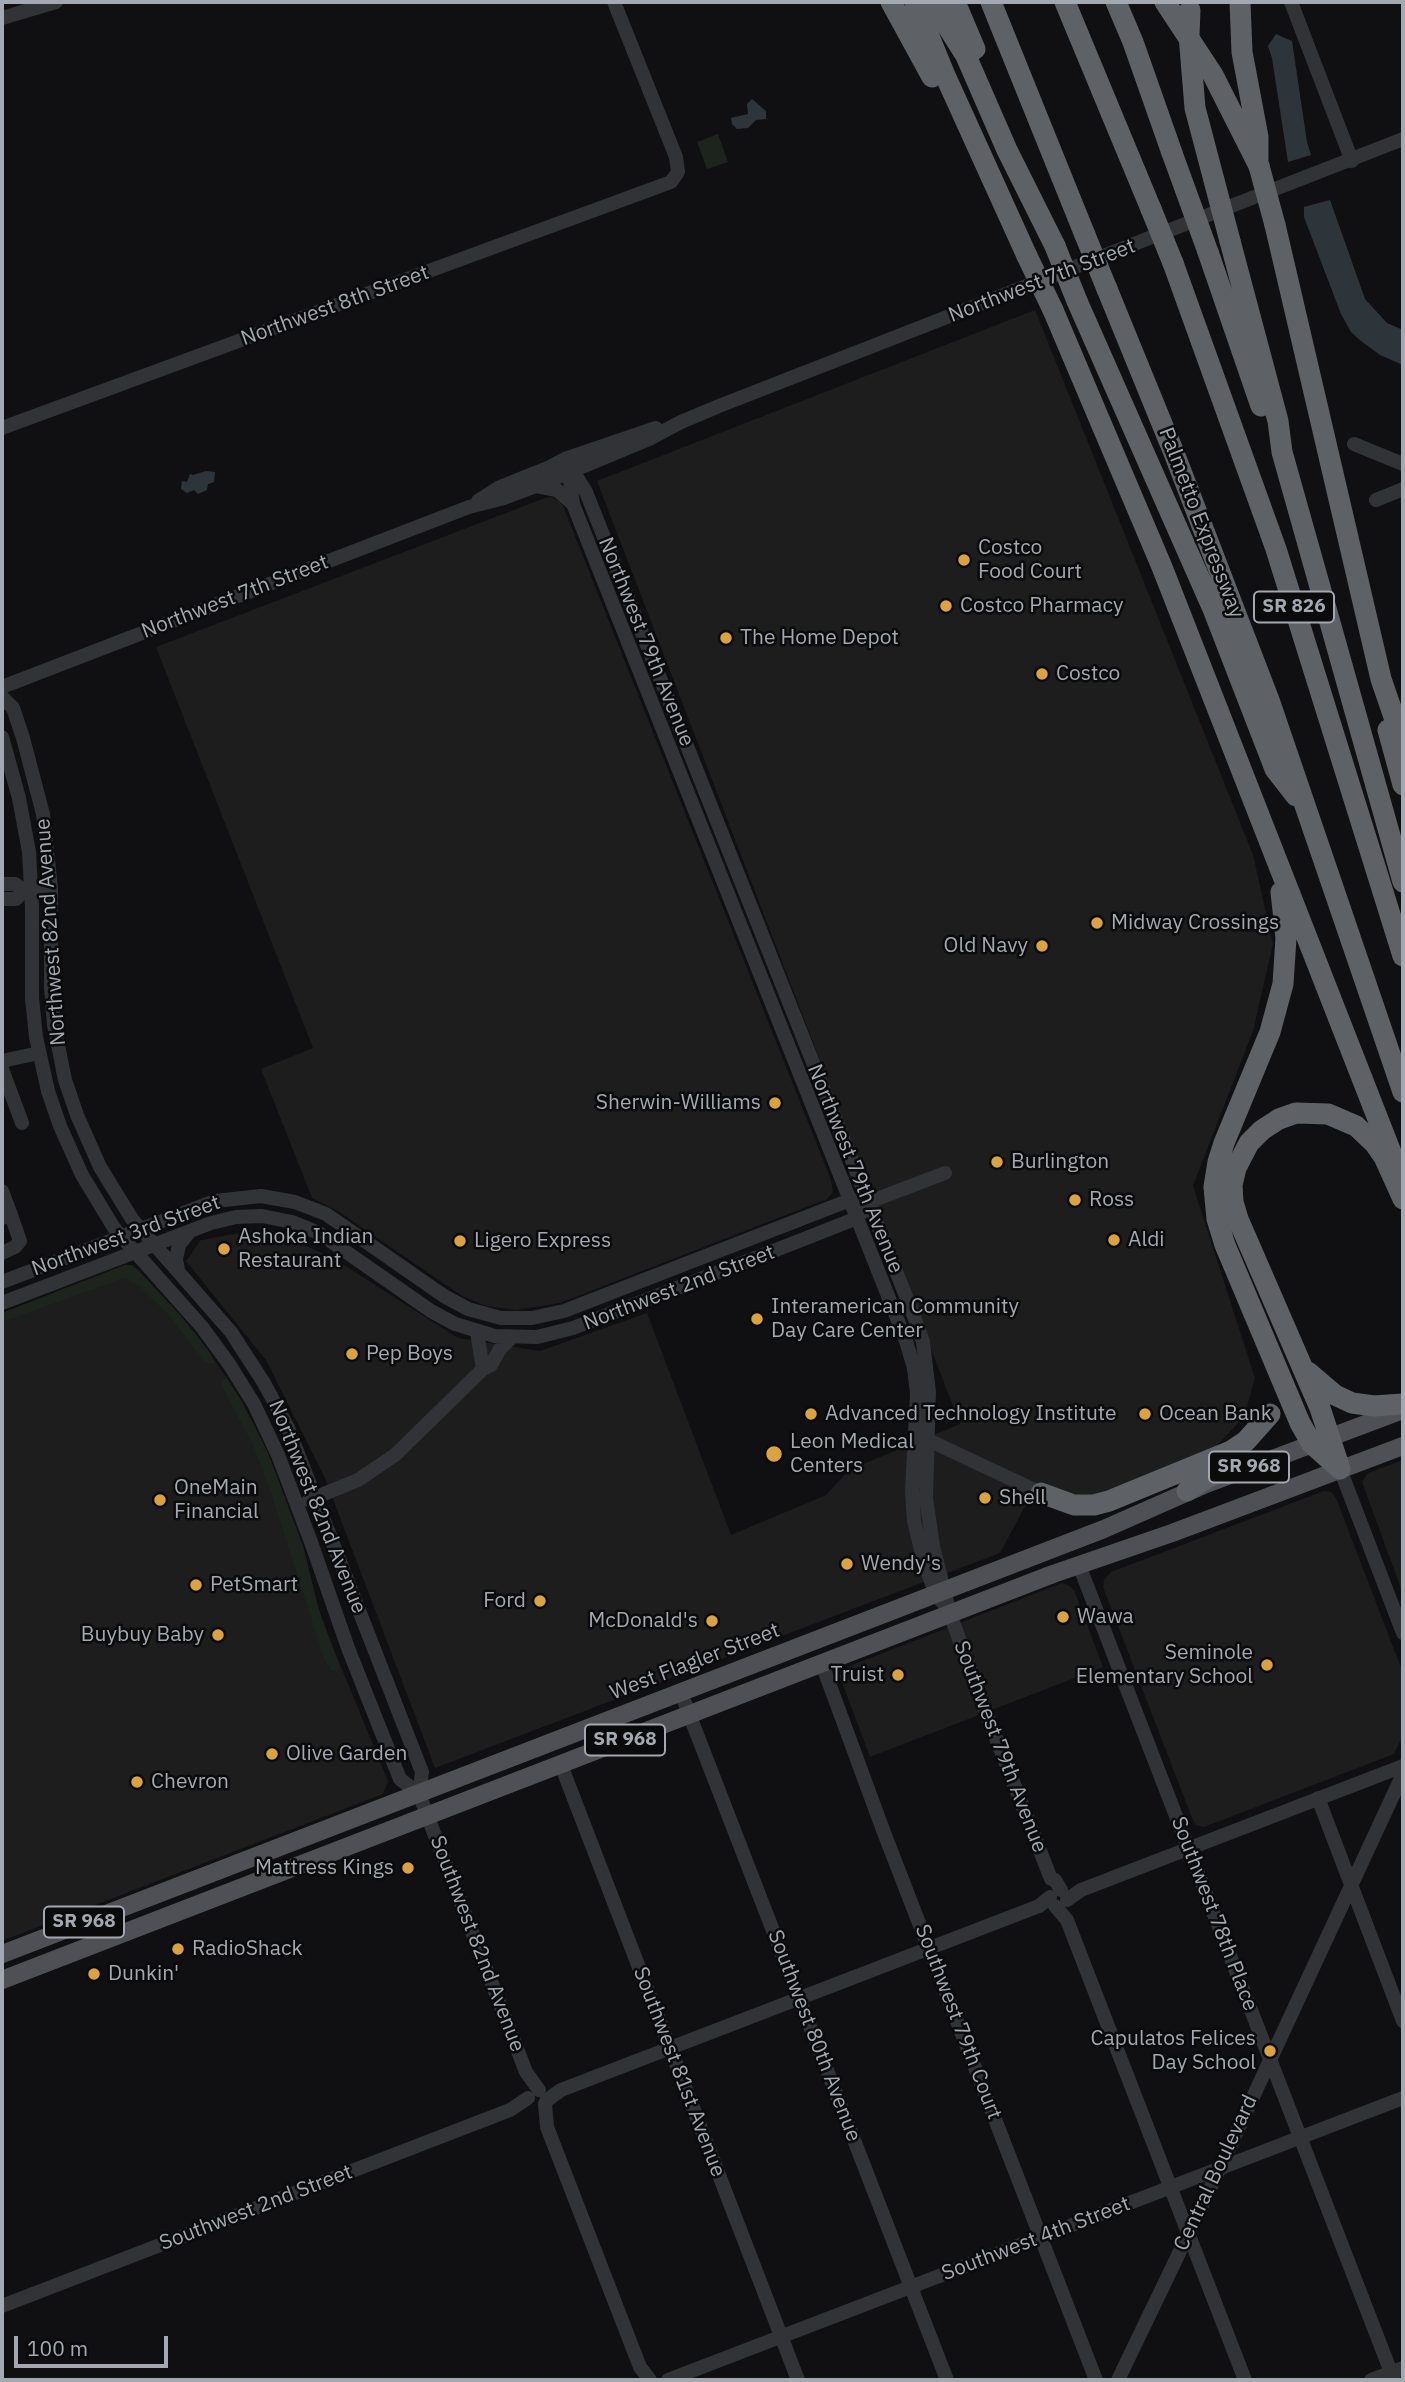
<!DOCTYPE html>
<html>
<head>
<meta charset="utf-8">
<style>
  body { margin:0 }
  #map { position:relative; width:1405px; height:2382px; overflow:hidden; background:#101012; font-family:"IBM Plex Sans",sans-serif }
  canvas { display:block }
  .frame { position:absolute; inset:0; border:4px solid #a3a8b1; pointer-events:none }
  .scale { position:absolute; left:14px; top:2336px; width:154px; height:32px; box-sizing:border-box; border:4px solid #a3a8b1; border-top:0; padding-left:9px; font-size:21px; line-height:24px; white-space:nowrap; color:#a3a8b1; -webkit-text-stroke:5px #0b0b0c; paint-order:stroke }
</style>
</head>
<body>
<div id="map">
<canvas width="1405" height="2382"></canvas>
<div class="frame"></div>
<div class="scale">100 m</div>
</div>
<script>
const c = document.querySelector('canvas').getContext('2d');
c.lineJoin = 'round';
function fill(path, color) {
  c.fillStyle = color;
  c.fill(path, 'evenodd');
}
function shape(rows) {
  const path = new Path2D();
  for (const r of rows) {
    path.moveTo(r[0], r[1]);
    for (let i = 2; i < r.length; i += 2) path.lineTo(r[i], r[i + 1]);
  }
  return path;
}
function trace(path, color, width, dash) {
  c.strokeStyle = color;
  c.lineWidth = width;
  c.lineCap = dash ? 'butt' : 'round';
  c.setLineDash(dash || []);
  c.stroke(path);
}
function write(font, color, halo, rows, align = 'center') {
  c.font = font + ' "IBM Plex Sans",sans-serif';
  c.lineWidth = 5;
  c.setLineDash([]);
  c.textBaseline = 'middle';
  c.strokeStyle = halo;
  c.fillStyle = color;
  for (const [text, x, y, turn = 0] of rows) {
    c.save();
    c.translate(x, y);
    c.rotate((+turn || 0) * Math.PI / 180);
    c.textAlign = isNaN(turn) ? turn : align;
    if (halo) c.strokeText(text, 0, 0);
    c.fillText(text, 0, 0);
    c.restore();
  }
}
const built = shape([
  [1035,310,1253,855,1273,944,1253,1031,1193,1186,1255,1378,1244,1417,1204,1459,1097,1501,1038,1482,1000,1553,435,1768,325,1478,266,1360,186,1261,201,1240,267,1228,333,1258,458,1338,540,1351,647,1313,731,1535,826,1495,849,1470,960,1424,597,481],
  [552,497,560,502,563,506,831,1180,833,1192,827,1199,560,1303,516,1310,486,1306,462,1296,338,1211,312,1198,261,1069,313,1048,156,647,545,498],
  [125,1265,131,1265,137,1269,196,1334,227,1378,254,1425,268,1453,303,1546,318,1607,325,1628,388,1781,383,1794,2,1941,2,1313],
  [1403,1460,1403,1594,1362,1482,1368,1473],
  [1324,1491,1331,1492,1336,1498,1403,1673,1403,1735,1394,1754,1204,1827,1196,1825,1192,1818,1103,1587,1104,1580,1111,1572],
  [1062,1583,1068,1585,1074,1590,1103,1667,870,1757,840,1677,842,1669]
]);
const green = shape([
  [718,134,728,162,707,169,697,142],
  [125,1265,131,1265,137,1269,181,1316,210,1353,215,1363,206,1363,168,1314,138,1285,124,1278,2,1322,2,1313],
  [227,1378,241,1400,268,1453,303,1546,318,1607,339,1665,338,1672,331,1670,324,1658,270,1489,253,1445,221,1384,222,1380]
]);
const water = shape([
  [1276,34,1292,41,1307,142,1311,155,1288,162,1272,58,1268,46],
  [752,99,766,111,766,119,756,120,748,128,737,129,732,124,731,118,748,114,747,104],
  [1330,200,1365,299,1387,323,1403,330,1403,365,1380,355,1361,341,1351,332,1341,314,1304,217,1304,207],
  [206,471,215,472,214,482,208,484,207,490,198,494,194,490,187,493,181,489,182,481,187,482,190,474,193,475]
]);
const minor = shape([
  [1291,2,1352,161],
  [2,18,56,2],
  [2,428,671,182,678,172,676,157,614,2],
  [1354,444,1403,464],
  [550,467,562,466,573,471,586,492,915,1319,923,1342,929,1392,926,1498,933,1546,950,1614,984,1707,1051,1879,1055,1880,1061,1890],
  [573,471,570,481,573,504,906,1341,914,1368,917,1394,912,1491,914,1521,925,1566,936,1594,942,1602],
  [536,486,557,490,573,504],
  [1376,500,1403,489],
  [478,501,500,487,550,467,565,459,656,428],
  [2,687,469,507,504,498,536,486,649,439,681,422,719,406,1403,139],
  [2,697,13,708,23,738,43,814,51,888,51,988,54,1025,65,1080,77,1115,100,1167,132,1219,231,1332,264,1383,288,1428,422,1772,419,1794,526,2072,539,2090],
  [2,737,19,798,29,852,32,907,32,998,36,1037,48,1091,60,1126,82,1175,114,1228,202,1327,229,1364,254,1404,278,1455,311,1542,348,1648,400,1779,419,1794],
  [2,884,15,884,24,890,39,889],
  [2,899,16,899,24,890],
  [2,1061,39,1053],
  [2,1069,22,1123],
  [2,1191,11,1215,2,1218],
  [2,1253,15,1247,20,1241,11,1215],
  [178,1270,176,1259,179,1245,190,1231],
  [2,1282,215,1201,261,1196,295,1202,326,1214,444,1296,468,1309,501,1318,532,1318,564,1311,850,1200,869,1202,945,1173],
  [2,1303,211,1223,236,1217,262,1216,292,1222,319,1233,431,1311,455,1324,495,1336,537,1337,573,1328,776,1250,847,1222,857,1218,862,1212],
  [477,1332,483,1369],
  [928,1440,1041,1493],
  [1340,1469,1403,1633],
  [309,1500,358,1480,395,1455,483,1369,491,1365,500,1349,511,1338],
  [1079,1565,1394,2380],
  [822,1664,883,1830,1096,2380],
  [681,1693,947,2380],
  [561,1765,798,2380],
  [1318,1798,1403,2021],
  [1067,1900,1081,1890,1403,1766],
  [1055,1906,1067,1920,1245,2380],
  [546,2101,561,2090,1039,1906,1050,1897],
  [545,2104,547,2127,640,2367,650,2380],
  [2,2306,510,2110,528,2098],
  [668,2380,1403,2098],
  [1118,2380,1220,2168,1403,1774],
  [1371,2380,1403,2368]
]);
const major = shape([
  [2,1954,1104,1529,1206,1484,1403,1410],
  [2,1980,1053,1574,1172,1533,1403,1446]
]);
const highway = shape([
  [891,2,932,77],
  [915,2,944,73,1027,256],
  [932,2,966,56,1007,150,1055,246],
  [955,2,975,49],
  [991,2,1085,235],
  [1065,2,1151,209],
  [1116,2,1133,42,1172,153],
  [1165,2,1213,75,1259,166],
  [1240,2,1242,52,1258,137,1258,160],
  [1275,225,1381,679,1403,743],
  [1230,241,1278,421,1282,452,1403,882],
  [1208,252,1261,406],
  [1173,263,1276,549,1403,956],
  [1107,289,1174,453,1269,700,1403,1092],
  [1077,301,1213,609,1275,769,1296,796],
  [1053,310,1162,567,1403,1183],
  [1388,730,1403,785],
  [1281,892,1286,938,1283,984,1270,1032,1224,1143,1218,1162,1214,1187,1217,1219,1225,1245,1300,1423,1312,1444,1340,1469],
  [1308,1372,1335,1395,1352,1403,1374,1406,1403,1404],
  [1340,1469,1320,1408,1238,1219,1233,1202,1232,1185,1236,1168,1249,1143,1262,1130,1279,1119,1296,1113,1328,1114,1356,1126,1375,1144,1384,1157,1403,1199],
  [1187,1491,1234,1461],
  [1041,1493,1074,1505,1094,1505,1109,1501,1231,1451,1246,1441,1270,1414]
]);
const highwayBridge = shape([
  [1190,10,1189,35,1195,108,1230,241],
  [1172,153,1208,252],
  [1259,166,1275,225],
  [1151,209,1173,263],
  [1085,235,1107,289],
  [1055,246,1077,301],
  [1027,256,1053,310]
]);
const markers = [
  [964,560,7,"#daa240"],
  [946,606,7,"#daa240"],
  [726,638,7,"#daa240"],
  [1042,674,7,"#daa240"],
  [1097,923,7,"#daa240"],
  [1042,946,7,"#daa240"],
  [775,1103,7,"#daa240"],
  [997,1162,7,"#daa240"],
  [1075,1200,7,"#daa240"],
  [1114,1240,7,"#daa240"],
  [460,1241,7,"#daa240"],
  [224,1249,7,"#daa240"],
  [757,1319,7,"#daa240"],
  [352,1354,7,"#daa240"],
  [811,1414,7,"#daa240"],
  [1145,1414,7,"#daa240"],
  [774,1454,9,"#daa240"],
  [985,1498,7,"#daa240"],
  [160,1500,7,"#daa240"],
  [847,1564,7,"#daa240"],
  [196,1585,7,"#daa240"],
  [540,1601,7,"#daa240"],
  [1063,1617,7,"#daa240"],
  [712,1621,7,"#daa240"],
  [218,1635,7,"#daa240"],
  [1267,1665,7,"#daa240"],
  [898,1675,7,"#daa240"],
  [272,1754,7,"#daa240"],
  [137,1782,7,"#daa240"],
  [408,1868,7,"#daa240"],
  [178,1949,7,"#daa240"],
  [94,1974,7,"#daa240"],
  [1270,2051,7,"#daa240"]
];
const shields = [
  [1294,607,80],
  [1249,1467,80],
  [625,1740,80],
  [84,1922,80]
];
const shieldNames = [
  ["SR 826",1294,607],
  ["SR 968",1249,1467],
  ["SR 968",625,1740],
  ["SR 968",84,1922]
];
const streetNames = [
  ["Northwest 7th Street",1042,281,-21],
  ["Northwest 8th Street",335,306,-20],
  ["Palmetto Expressway",1201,523,69],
  ["Northwest 7th Street",235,597,-21],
  ["Northwest 79th Avenue",646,642,68],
  ["Northwest 82nd Avenue",51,932,-94],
  ["Northwest 79th Avenue",855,1169,68],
  ["Northwest 3rd Street",126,1236,-20],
  ["Northwest 2nd Street",679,1288,-21],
  ["Northwest 82nd Avenue",317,1507,68],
  ["West Flagler Street",695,1662,-21],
  ["Southwest 79th Avenue",1000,1747,69],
  ["Southwest 78th Place",1214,1914,69],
  ["Southwest 82nd Avenue",477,1944,69],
  ["Southwest 79th Court",958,2022,69],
  ["Southwest 80th Avenue",814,2036,69],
  ["Southwest 81st Avenue",679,2072,69],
  ["Central Boulevard",1216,2173,-65],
  ["Southwest 2nd Street",256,2208,-21],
  ["Southwest 4th Street",1036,2239,-21]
];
const poiNames = [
  ["Costco",978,548],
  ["Food Court",978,572],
  ["Costco Pharmacy",960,606],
  ["The Home Depot",740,638],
  ["Costco",1056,674],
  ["Midway Crossings",1111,923],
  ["Old Navy",1028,946,"right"],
  ["Sherwin-Williams",761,1103,"right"],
  ["Burlington",1011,1162],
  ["Ross",1089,1200],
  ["Ashoka Indian",238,1237],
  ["Restaurant",238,1261],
  ["Aldi",1128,1240],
  ["Ligero Express",474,1241],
  ["Interamerican Community",771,1307],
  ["Day Care Center",771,1331],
  ["Pep Boys",366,1354],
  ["Advanced Technology Institute",825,1414],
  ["Ocean Bank",1159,1414],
  ["Leon Medical",790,1442],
  ["Centers",790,1466],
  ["OneMain",174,1488],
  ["Financial",174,1512],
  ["Shell",999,1498],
  ["Wendy's",861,1564],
  ["PetSmart",210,1585],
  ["Ford",526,1601,"right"],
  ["Wawa",1077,1617],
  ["McDonald's",698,1621,"right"],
  ["Buybuy Baby",204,1635,"right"],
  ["Seminole",1253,1653,"right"],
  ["Elementary School",1253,1677,"right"],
  ["Truist",884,1675,"right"],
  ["Olive Garden",286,1754],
  ["Chevron",151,1782],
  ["Mattress Kings",394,1868,"right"],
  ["RadioShack",192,1949],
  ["Dunkin'",108,1974],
  ["Capulatos Felices",1256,2039,"right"],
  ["Day School",1256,2063,"right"]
];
fill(built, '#1d1d1e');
fill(green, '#1d241e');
fill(water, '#2e353a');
trace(minor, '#323336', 14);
trace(major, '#4e5055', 18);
trace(highway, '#5e6166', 21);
trace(highwayBridge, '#5e6166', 21);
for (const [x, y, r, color] of markers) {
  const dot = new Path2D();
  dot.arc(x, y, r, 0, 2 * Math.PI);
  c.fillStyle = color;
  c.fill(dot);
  trace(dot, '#0b0b0c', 2.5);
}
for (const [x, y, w] of shields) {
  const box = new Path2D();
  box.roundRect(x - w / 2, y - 15.5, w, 31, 5);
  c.fillStyle = '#0b0b0c';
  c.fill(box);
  trace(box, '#a3a8b1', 2);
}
write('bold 19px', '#a3a8b1', null, shieldNames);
write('21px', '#a3a8b1', '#0b0b0c', streetNames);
write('21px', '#a3a8b1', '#0b0b0c', poiNames, 'left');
</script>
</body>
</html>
